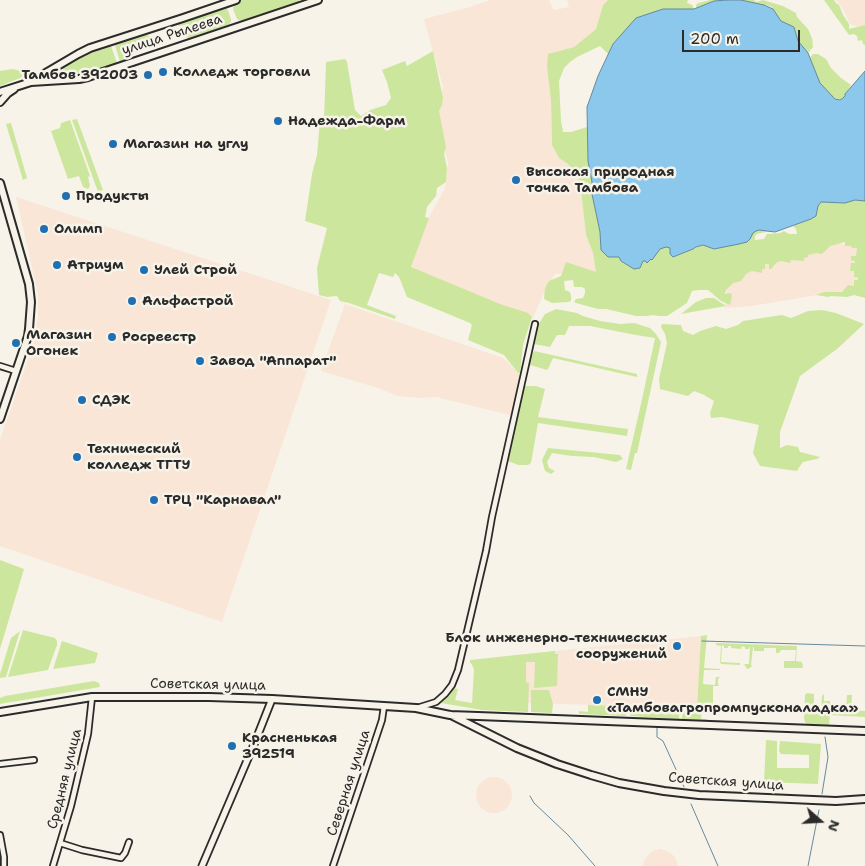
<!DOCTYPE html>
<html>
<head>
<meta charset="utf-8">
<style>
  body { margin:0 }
  #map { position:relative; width:865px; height:866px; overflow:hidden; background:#f7f3e8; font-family:"Shantell Sans",sans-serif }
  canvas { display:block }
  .north { position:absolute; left:795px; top:796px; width:50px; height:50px; -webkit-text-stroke:4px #f7f3e8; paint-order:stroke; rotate:109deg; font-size:14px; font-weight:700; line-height:20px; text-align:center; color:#2b2b2b }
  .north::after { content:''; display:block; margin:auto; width:18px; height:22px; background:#2b2b2b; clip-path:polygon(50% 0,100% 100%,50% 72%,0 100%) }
  .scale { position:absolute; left:682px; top:30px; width:118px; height:22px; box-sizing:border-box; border:2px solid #2b2b2b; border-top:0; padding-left:6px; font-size:15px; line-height:18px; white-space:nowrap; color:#2b2b2b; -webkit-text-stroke:4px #f7f3e8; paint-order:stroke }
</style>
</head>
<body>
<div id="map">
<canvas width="865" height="866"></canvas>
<div class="north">N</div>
<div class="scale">200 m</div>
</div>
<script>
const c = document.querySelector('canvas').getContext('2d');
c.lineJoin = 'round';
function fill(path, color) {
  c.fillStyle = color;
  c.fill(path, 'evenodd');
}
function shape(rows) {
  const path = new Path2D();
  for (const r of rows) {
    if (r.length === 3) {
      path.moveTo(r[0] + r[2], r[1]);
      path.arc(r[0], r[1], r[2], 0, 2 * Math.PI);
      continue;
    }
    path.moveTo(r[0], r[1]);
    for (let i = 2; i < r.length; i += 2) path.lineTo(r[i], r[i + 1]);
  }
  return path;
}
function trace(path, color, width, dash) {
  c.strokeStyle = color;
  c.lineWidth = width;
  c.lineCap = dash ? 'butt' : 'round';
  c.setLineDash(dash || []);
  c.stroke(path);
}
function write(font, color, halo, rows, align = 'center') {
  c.font = font + ' "Shantell Sans",sans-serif';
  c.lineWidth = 5;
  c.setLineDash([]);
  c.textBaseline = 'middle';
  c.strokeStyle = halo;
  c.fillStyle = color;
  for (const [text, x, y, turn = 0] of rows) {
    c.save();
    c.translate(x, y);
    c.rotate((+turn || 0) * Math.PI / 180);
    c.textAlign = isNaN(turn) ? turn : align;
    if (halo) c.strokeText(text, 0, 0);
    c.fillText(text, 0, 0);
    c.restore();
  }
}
const built = shape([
  [490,0,549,0,554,10,569,7,567,0,608,0,603,5,596,29,574,47,549,54,547,67,551,100,552,145,559,158,568,164,580,181,586,235,593,253,597,276,555,274,542,297,533,318,411,268,427,221,445,188,448,163,435,111,443,87,424,19,470,7],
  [836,0,865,0,865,26,859,27,850,24,843,9],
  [16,197,331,300,222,622,0,546,0,440,33,345,38,317,38,294],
  [831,243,862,245,858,289,811,296,752,306,725,308,727,285,759,263],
  [345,304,503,358,523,378,514,416,436,397,420,398,398,396,378,388,321,371],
  [701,636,697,708,488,702,496,657],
  [494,795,18],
  [660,849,667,851,672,854,676,859,678,866,643,866,644,861,648,855,653,851]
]);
const green = shape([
  [239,0,299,0,299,2,241,21,237,19,233,9,234,3],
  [608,0,688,0,687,3,692,5,694,9,663,9,613,44,608,54,600,46,577,57,570,62,564,68,559,81,561,121,563,132,571,132,587,127,588,161,592,182,592,194,600,232,601,250,619,257,621,261,634,269,640,268,643,261,648,261,652,259,660,249,666,247,670,248,673,257,703,245,714,249,742,243,748,241,749,232,757,230,770,231,757,234,755,236,755,240,764,239,767,234,780,233,784,231,789,234,797,234,796,229,793,226,811,219,816,216,818,206,821,202,845,203,855,200,865,200,865,298,854,295,847,297,830,296,829,297,816,295,824,292,842,292,848,285,854,286,854,280,858,280,858,277,854,277,854,271,850,271,851,263,855,263,855,261,851,260,851,256,856,256,857,248,852,248,851,246,845,246,845,242,830,246,822,254,817,253,808,255,808,257,804,258,804,261,791,260,790,263,781,261,776,263,771,269,769,269,769,264,765,264,765,269,762,269,762,273,752,271,746,274,741,281,733,283,726,290,725,294,730,293,732,295,731,301,730,305,721,301,708,290,699,290,692,291,687,303,667,316,659,316,653,315,647,316,636,316,606,309,598,309,576,303,574,302,576,299,583,298,585,293,585,289,582,287,574,287,573,280,564,281,565,290,570,292,571,296,571,301,568,302,552,303,544,299,545,288,549,281,561,276,566,262,596,272,593,253,586,235,580,181,568,164,559,158,552,145,551,100,547,67,548,54,574,47,596,29,603,5],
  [710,0,754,0,756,2,763,0,783,6,796,13,797,17,808,29,812,38,813,47,808,53,803,49,798,41,794,26,786,25,775,15,772,7,766,5,756,5,697,12,696,5,698,3],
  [824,0,834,0,836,3,839,5,843,15,849,24,849,29,865,25,865,45,863,44,862,40,858,41,857,36,854,34,849,35],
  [224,6,227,8,231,19,231,22,228,25,189,38,186,37,188,35,185,25,178,26,184,19],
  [142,34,154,37,145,40,146,44,139,47,128,59,120,62,114,42],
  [110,43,117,63,83,73,38,78,80,54],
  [433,51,443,98,442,105,439,111,446,147,444,154,447,168,446,182,437,188,436,196,427,207,425,217,429,218,411,267,500,304,528,313,532,317,523,345,520,373,518,373,504,355,468,340,472,325,470,323,407,297,399,277,395,273,393,277,379,273,367,305,396,316,395,319,349,303,340,301,337,296,327,297,319,295,317,268,327,228,305,221,312,174,317,155,320,121,324,120,326,62,345,59,347,62,355,110,361,116,370,110,386,105,391,98,387,82,382,70,405,61,407,66],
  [813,54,818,54,826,59,831,68,841,78,851,85,844,97,841,99,837,99,830,96,820,86,809,59],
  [12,69,22,71,25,76,0,86,0,71],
  [77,119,103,190,98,192,72,120],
  [70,120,90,176,88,177,90,186,88,189,83,187,79,176,68,179,51,131,60,128,61,123],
  [11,123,27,178,23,180,6,124],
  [706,298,714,298,726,306,703,310,681,314,696,302],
  [556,309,577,313,583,316,600,321,620,324,634,323,650,328,656,334,661,342,637,453,635,453,631,470,626,469,643,395,655,338,636,335,590,326,569,326,565,335,557,335,550,347,534,344,538,325,545,314],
  [822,310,836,313,864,324,837,349,800,376,780,432,780,448,787,445,798,447,800,452,820,457,817,459,803,462,800,466,797,471,760,466,753,453,759,425,722,417,711,418,710,413,714,401,704,395,694,391,688,396,660,389,659,379,667,343,665,334,661,327,662,324,681,325,683,331,693,335,700,331,716,326,726,329,738,325,743,321,782,315,791,318,808,311],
  [534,351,637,374,637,377,553,358,549,367,547,370,530,365,530,359],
  [524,386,536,386,545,389,538,417,628,429,627,436,538,423,531,463,528,465,518,465,508,461],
  [548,448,620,455,623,459,616,462,594,457,572,456,552,453,547,462,549,468,555,471,551,474,545,471,542,460],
  [0,560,24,569,0,649],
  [23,630,55,638,57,641,57,645,48,670,8,677],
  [20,631,6,677,0,678,0,674,11,638],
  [707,635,704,668,720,669,720,670,704,670,703,684,715,685,716,677,720,677,718,679,718,684,719,686,713,686,713,703,704,702,713,703,712,708,702,708,701,719,707,719,707,721,682,719,683,707,697,708,701,636],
  [62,641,98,653,95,663,53,669],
  [716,643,797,646,796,661,802,662,803,668,784,668,784,661,795,661,796,650,781,650,779,653,776,653,776,648,764,648,764,651,754,651,754,647,753,647,751,665,752,666,750,668,747,669,744,664,749,664,750,647,749,647,749,649,745,649,745,647,742,646,741,649,731,648,731,646,728,646,728,648,724,648,724,646,722,645,721,662,740,663,740,665,721,664,720,662,721,646,716,645],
  [555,651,555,654,558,654,557,686,534,688,535,662,526,662,526,682,529,683,528,712,482,710,441,703,449,696,453,688,458,689,455,700,472,703,474,670,472,664,470,663,470,660],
  [94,681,99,683,100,687,0,704,0,698,5,696],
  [531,690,549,690,553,704,552,713,531,712],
  [807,693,814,694,814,710,821,710,822,696,824,694,824,701,830,701,830,711,835,712,836,710,846,710,847,695,852,695,851,710,865,711,865,717,830,715,829,725,828,727,809,726,805,722,804,718,805,695],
  [588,705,626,706,626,716,579,714,579,711,588,712],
  [630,706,680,707,679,719,630,716],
  [766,740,777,741,777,768,809,768,809,755,781,754,779,751,780,741,821,744,818,784,764,782]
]);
const water = shape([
  [727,0,741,0,764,5,773,9,781,21,794,27,798,41,808,53,820,83,835,99,840,100,843,98,845,96,845,94,865,71,865,201,855,200,845,203,821,202,818,206,816,216,811,219,775,232,759,230,756,231,753,233,750,239,747,242,739,244,714,249,703,245,696,247,693,249,673,257,670,254,670,248,666,247,660,249,652,260,651,259,647,263,645,261,643,261,640,268,634,269,621,261,619,257,608,257,601,250,600,232,592,194,592,182,588,161,587,107,598,76,613,44,636,18,663,9,694,9,714,1,727,0]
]);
const stream = shape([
  [702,641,865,646],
  [657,727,657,737,663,741,684,787],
  [822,794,828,757,825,737],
  [530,796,534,803,568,835,595,866],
  [691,804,718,866],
  [808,866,819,810]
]);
const minor = shape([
  [0,366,16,371],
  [417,708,436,702,445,694,452,685,458,670,486,551,492,517,535,324],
  [0,764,34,760],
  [0,835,4,857,4,866],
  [60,843,82,850,121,858,125,853,129,842],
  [53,866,71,806,88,734,92,697],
  [333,866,374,744,382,720,384,706]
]);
const tertiary = shape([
  [202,866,255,742,272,699]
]);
const secondary = shape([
  [32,81,78,54,90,48,183,18,236,0],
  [0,92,31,82,79,79,88,77,318,0],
  [0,102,8,93,14,89],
  [0,183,29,284,31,302,29,329,28,336,0,419],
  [0,712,92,697,209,697,272,699,416,708,450,715,478,716,865,731],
  [451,715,517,748,557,764,591,775,619,783,664,791,699,795,836,801,865,799]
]);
const markers = [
  [163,72,5,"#1f6fb2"],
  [148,75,5,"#1f6fb2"],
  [278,121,5,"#1f6fb2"],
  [113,144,5,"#1f6fb2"],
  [516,180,5,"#1f6fb2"],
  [66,196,5,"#1f6fb2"],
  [44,229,5,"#1f6fb2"],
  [57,265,5,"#1f6fb2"],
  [144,270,5,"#1f6fb2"],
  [132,301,5,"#1f6fb2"],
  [112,337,5,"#1f6fb2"],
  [16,343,5,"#1f6fb2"],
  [200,361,5,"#1f6fb2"],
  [82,400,5,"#1f6fb2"],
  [77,457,5,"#1f6fb2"],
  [154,500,5,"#1f6fb2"],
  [677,646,5,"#1f6fb2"],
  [597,700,5,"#1f6fb2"],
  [232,746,5,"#1f6fb2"]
];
const streetNames = [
  ["улица Рылеева",172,35,-18],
  ["Советская улица",208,685,1],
  ["Средняя улица",65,779,-76],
  ["Советская улица",726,782,4],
  ["Северная улица",349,783,-72]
];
const poiNames = [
  ["Колледж торговли",173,72],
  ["Тамбов 392003",138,75,"right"],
  ["Надежда-Фарм",288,121],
  ["Магазин на углу",123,144],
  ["Высокая природная",526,172],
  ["точка Тамбова",526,188],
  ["Продукты",76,196],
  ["Олимп",54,229],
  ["Атриум",67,265],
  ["Улей Строй",154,270],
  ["Альфастрой",142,301],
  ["Магазин",26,335],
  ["Огонек",26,351],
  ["Росреестр",122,337],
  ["Завод \"Аппарат\"",210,361],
  ["СДЭК",92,400],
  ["Технический",87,449],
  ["колледж ТГТУ",87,465],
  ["ТРЦ \"Карнавал\"",164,500],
  ["Блок инженерно-технических",667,638,"right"],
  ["сооружений",667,654,"right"],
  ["СМНУ",607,692],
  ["«Тамбовагропромпусконаладка»",607,708],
  ["Красненькая",242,738],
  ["392519",242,754]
];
fill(built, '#f9e6d7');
fill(green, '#cce79d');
fill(water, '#8bc8eb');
trace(water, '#65899e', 1);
trace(stream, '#65899e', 1);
trace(minor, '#2b2b2b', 8);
trace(tertiary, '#2b2b2b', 9);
trace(secondary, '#2b2b2b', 10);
trace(minor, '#f7f3e8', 4.5);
trace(tertiary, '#f7f3e8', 5.5);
trace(secondary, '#f7f3e8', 6);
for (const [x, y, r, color] of markers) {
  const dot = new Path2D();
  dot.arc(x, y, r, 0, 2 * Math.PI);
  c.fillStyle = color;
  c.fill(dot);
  trace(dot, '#f7f3e8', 2);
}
write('14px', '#2b2b2b', '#f7f3e8', streetNames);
write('bold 14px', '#2b2b2b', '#f7f3e8', poiNames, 'left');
</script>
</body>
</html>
